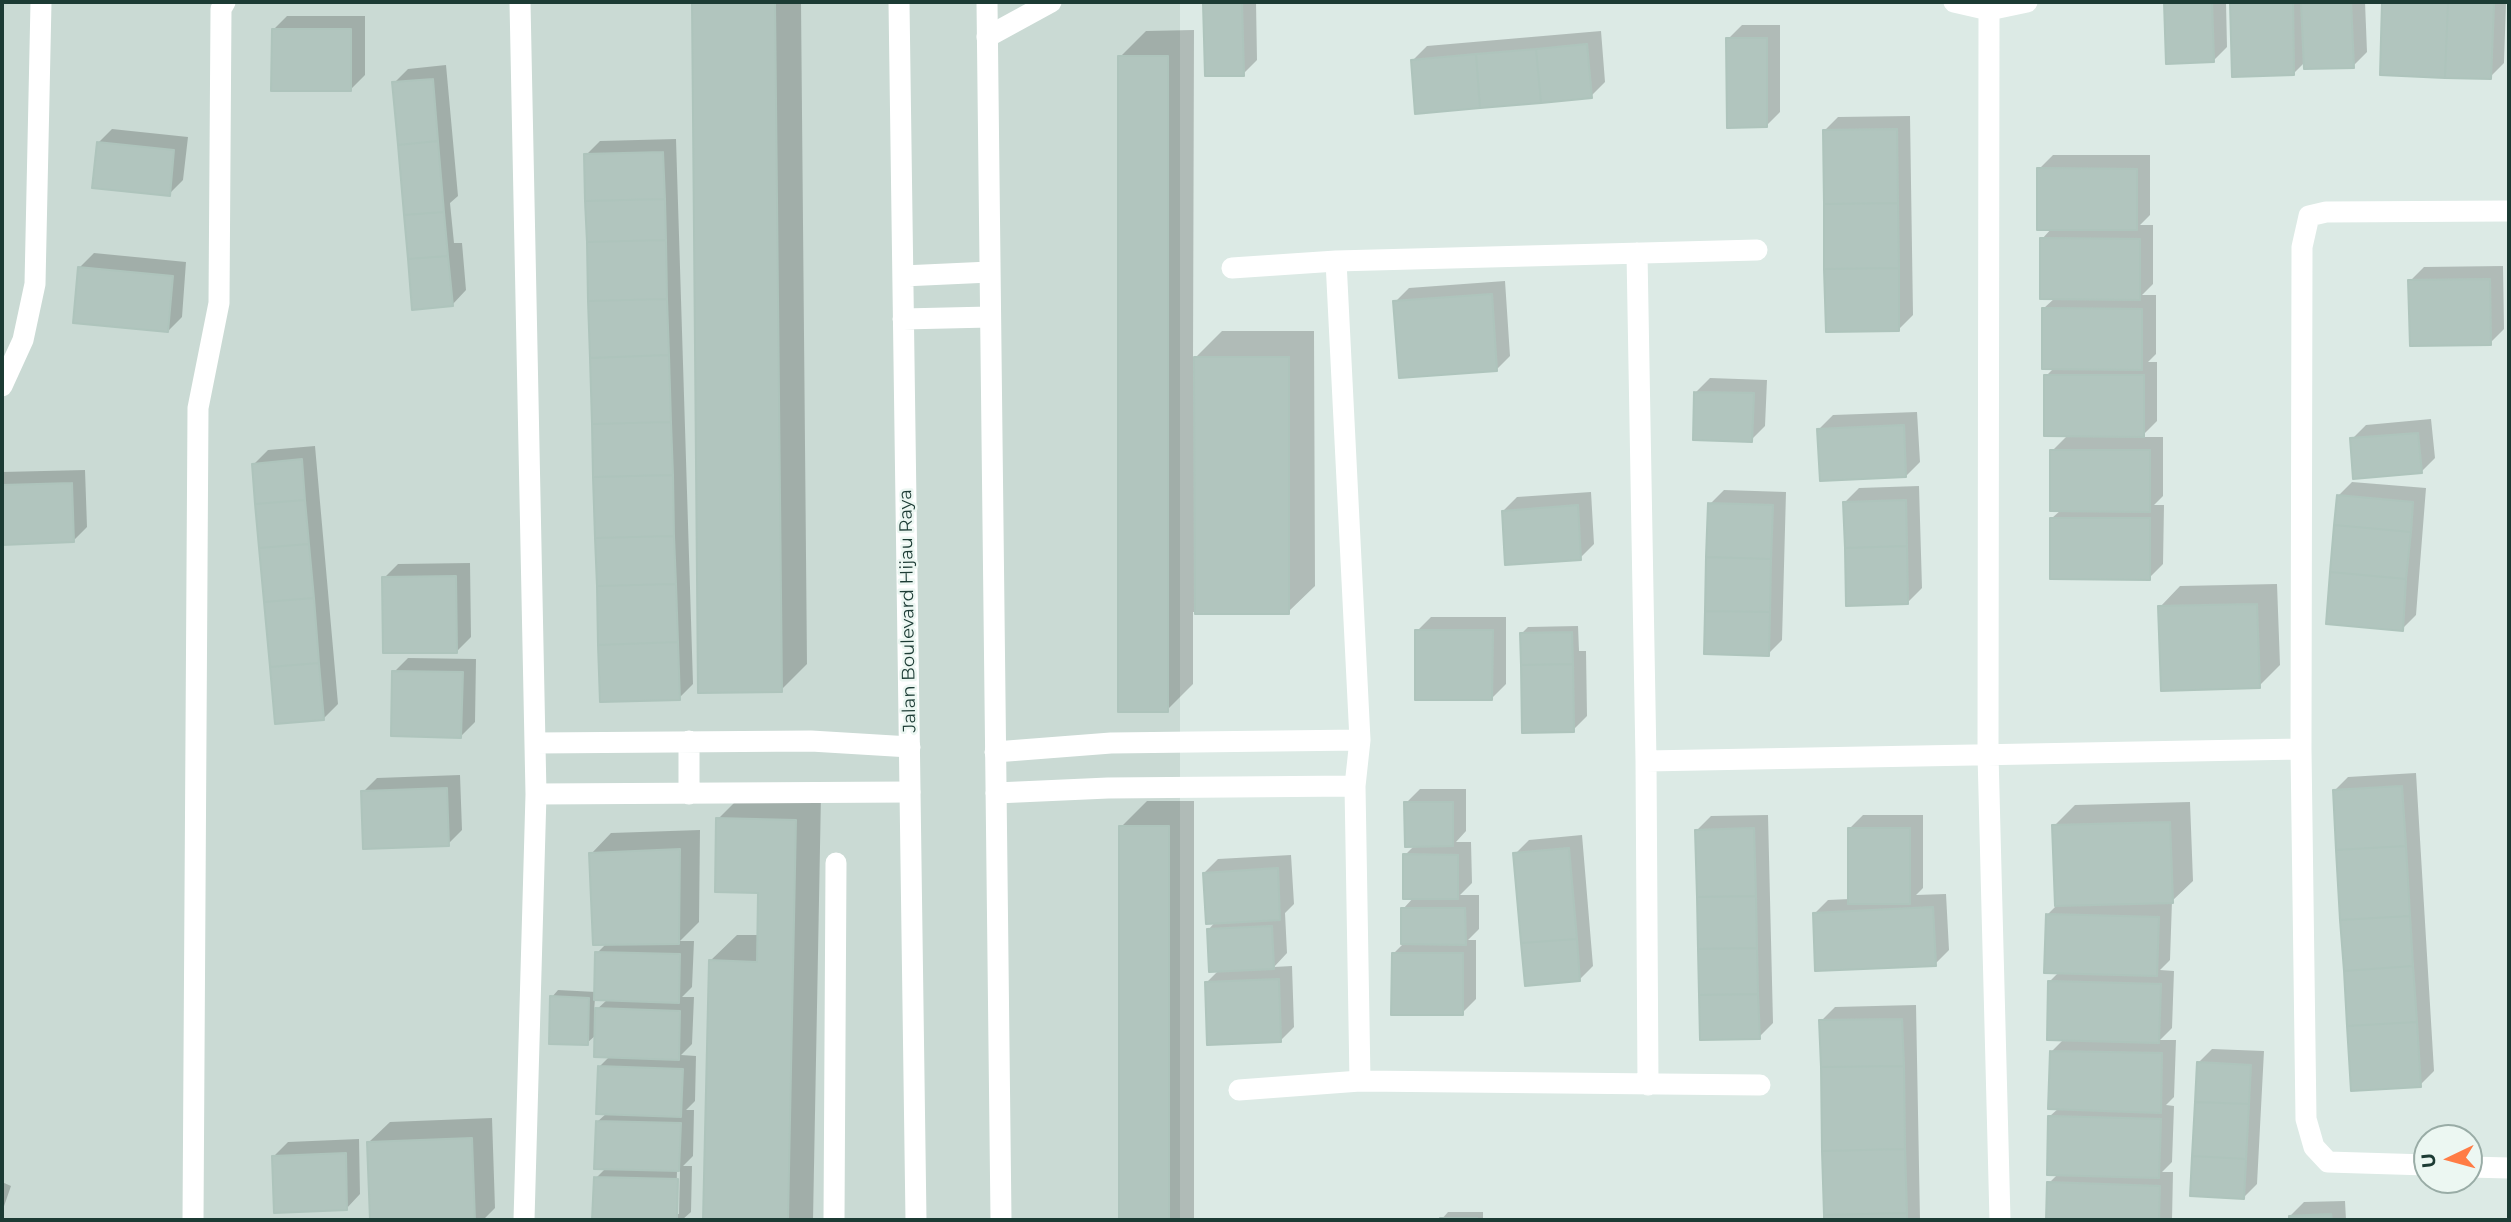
<!DOCTYPE html>
<html>
<head>
<meta charset="utf-8">
<style>
  body { margin:0 }
  #map { position:relative; width:2511px; height:1222px; overflow:hidden; background:#dceae5; font-family:Montserrat,sans-serif }
  canvas { display:block }
  .frame { position:absolute; inset:0; border:4px solid #1c3b34; pointer-events:none }
  .north { position:absolute; left:2413px; top:1124px; width:70px; height:70px; box-sizing:border-box; background:#ecf7f2; border:2px solid #99aca6; border-radius:50%; rotate:265deg; font-size:19px; font-weight:700; line-height:28px; text-align:center; color:#1c3b34 }
  .north::after { content:''; display:block; margin:auto; width:24px; height:32px; background:#ff7c45; clip-path:polygon(50% 0,100% 100%,50% 72%,0 100%) }
</style>
</head>
<body>
<div id="map">
<canvas width="2511" height="1222"></canvas>
<div class="frame"></div>
<div class="north">U</div>
</div>
<script>
const c = document.querySelector('canvas').getContext('2d');
c.lineJoin = 'round';
function fill(path, color) {
  c.fillStyle = color;
  c.fill(path, 'evenodd');
}
function shape(rows) {
  const path = new Path2D();
  for (const r of rows) {
    path.moveTo(r[0], r[1]);
    for (let i = 2; i < r.length; i += 2) path.lineTo(r[i], r[i + 1]);
  }
  return path;
}
function trace(path, color, width, dash) {
  c.strokeStyle = color;
  c.lineWidth = width;
  c.lineCap = dash ? 'butt' : 'round';
  c.setLineDash(dash || []);
  c.stroke(path);
}
function write(font, color, halo, rows, align = 'center') {
  c.font = font + ' Montserrat,sans-serif';
  c.lineWidth = 5;
  c.setLineDash([]);
  c.textBaseline = 'middle';
  c.strokeStyle = halo;
  c.fillStyle = color;
  for (const [text, x, y, turn = 0] of rows) {
    c.save();
    c.translate(x, y);
    c.rotate((+turn || 0) * Math.PI / 180);
    c.textAlign = isNaN(turn) ? turn : align;
    if (halo) c.strokeText(text, 0, 0);
    c.fillText(text, 0, 0);
    c.restore();
  }
}
const built = shape([
  [2,2,1180,2,1180,1220,2,1220]
]);
const shadow = shape([
  [694,2,801,2,807,664,781,690,700,691],
  [1207,2,1256,2,1257,60,1243,74,1205,4],
  [2166,2,2226,2,2227,47,2213,61,2168,62],
  [2232,2,2365,2,2367,52,2353,66,2305,62,2294,73,2234,75],
  [2384,2,2506,2,2504,63,2490,77,2382,73],
  [287,16,365,16,365,75,351,89,273,30],
  [1742,25,1780,25,1780,112,1766,126,1728,39],
  [1194,30,1193,360,1222,331,1314,331,1315,586,1288,612,1193,612,1193,684,1167,710,1120,57,1146,31],
  [1601,31,1605,82,1591,96,1413,60,1427,46],
  [446,65,458,196,450,203,454,243,462,243,466,290,452,305,394,83,408,69],
  [1910,116,1913,315,1899,329,1824,131,1838,117],
  [112,129,188,137,183,180,169,194,98,143],
  [676,139,693,684,679,698,586,155,600,141],
  [2053,155,2150,155,2150,215,2140,225,2153,225,2153,284,2142,295,2156,295,2156,354,2148,362,2157,362,2157,421,2141,437,2163,437,2163,496,2154,505,2164,505,2163,564,2149,578,2052,518,2061,510,2052,451,2068,435,2046,376,2054,368,2044,308,2055,298,2042,239,2052,228,2039,169],
  [94,253,186,262,182,317,168,331,80,267],
  [2503,266,2504,329,2490,343,2410,281,2424,267],
  [1505,281,1510,356,1496,370,1395,302,1409,288],
  [1710,378,1767,380,1765,426,1751,440,1696,392],
  [1917,412,1920,462,1906,476,1819,429,1833,415],
  [2431,419,2435,458,2421,472,2352,439,2366,425],
  [315,446,338,704,324,718,254,464,268,450],
  [85,470,87,527,73,541,2,543,2,472],
  [2352,482,2426,488,2416,615,2402,629,2338,496],
  [1919,486,1922,588,1908,602,1845,502,1859,488],
  [1724,490,1786,492,1782,640,1768,654,1710,504],
  [1591,492,1594,544,1580,558,1503,511,1517,497],
  [470,563,471,637,457,651,384,578,398,564],
  [2277,584,2280,665,2259,686,2160,607,2180,586],
  [1431,617,1506,617,1506,684,1492,698,1417,631],
  [1578,626,1579,651,1586,651,1587,716,1573,730,1522,633,1528,627],
  [408,658,476,659,475,722,461,736,394,672],
  [2416,773,2434,1071,2420,1085,2334,791,2348,777],
  [460,775,462,830,448,844,363,792,377,778],
  [1420,789,1466,789,1466,831,1456,842,1471,842,1472,883,1460,895,1479,895,1479,929,1468,940,1476,940,1476,999,1462,1013,1393,954,1405,942,1403,909,1414,897,1405,855,1415,845,1406,803],
  [744,793,821,794,813,1220,705,1220,710,961,737,935,759,935,760,892,718,819],
  [1147,801,1194,801,1194,1220,1121,1220,1121,827],
  [2190,802,2193,881,2172,901,2170,960,2160,970,2174,971,2172,1028,2160,1040,2176,1040,2174,1097,2166,1105,2174,1106,2172,1162,2162,1172,2173,1172,2172,1220,2048,1220,2049,1183,2059,1173,2050,1116,2059,1108,2051,1052,2064,1039,2050,981,2060,971,2048,914,2057,905,2054,826,2075,805],
  [1768,815,1773,1023,1759,1037,1697,830,1711,816],
  [1863,815,1923,815,1923,888,1916,895,1946,894,1949,950,1935,964,1814,914,1828,900,1850,899,1849,829],
  [700,830,699,922,680,941,694,941,692,987,682,997,694,997,692,1044,681,1055,696,1056,695,1101,686,1110,694,1110,693,1156,683,1166,692,1166,691,1212,682,1220,594,1220,596,1178,606,1168,597,1122,607,1113,599,1067,611,1055,597,1034,587,1043,552,997,558,990,596,992,597,953,607,943,591,854,611,833],
  [595,998,608,999,594,1012],
  [677,1170,680,1170,679,1214,676,1214],
  [1582,835,1593,966,1579,980,1515,854,1529,840],
  [1291,855,1294,904,1285,913,1287,953,1274,967,1292,966,1294,1027,1280,1041,1206,983,1219,970,1209,929,1216,921,1204,873,1218,859],
  [1916,1005,1920,1220,1825,1220,1821,1021,1835,1007],
  [2212,1049,2264,1051,2257,1184,2243,1198,2198,1063],
  [492,1118,495,1208,483,1220,372,1220,369,1142,390,1122],
  [359,1139,360,1194,346,1209,274,1156,288,1142],
  [2,1182,11,1186,2,1212],
  [2345,1201,2346,1220,2290,1220,2290,1216,2304,1202],
  [1448,1212,1483,1212,1483,1220,1441,1220]
]);
const building = shape([
  [692,2,775,2,782,692,698,693,692,2],
  [2164,2,2212,2,2214,62,2166,64,2164,2],
  [2230,2,2293,2,2294,75,2232,77,2230,2],
  [2301,2,2351,2,2354,68,2304,69,2301,2],
  [2382,2,2448,2,2445,78,2380,75,2382,2],
  [2448,2,2494,3,2491,79,2445,78,2448,2],
  [1203,3,1242,3,1244,76,1205,76,1203,3],
  [272,29,351,29,351,91,271,91,272,29],
  [1726,38,1767,38,1767,127,1727,128,1726,38],
  [1587,44,1592,98,1541,103,1536,49,1587,44],
  [1536,49,1541,103,1480,108,1476,54,1536,49],
  [1476,54,1480,108,1415,114,1411,60,1476,54],
  [1118,56,1168,56,1168,712,1118,712,1118,56],
  [433,79,438,141,398,145,392,82,433,79],
  [1897,129,1898,203,1824,204,1823,130,1897,129],
  [438,141,444,212,404,215,398,145,438,141],
  [97,142,174,150,170,196,92,188,97,142],
  [663,152,665,199,585,201,584,154,663,152],
  [2037,168,2137,169,2137,230,2037,230,2037,168],
  [665,199,666,240,587,242,585,201,665,199],
  [1898,203,1899,268,1824,269,1824,204,1898,203],
  [444,212,448,256,408,259,404,215,444,212],
  [2040,238,2140,239,2140,300,2040,299,2040,238],
  [666,240,667,299,588,301,587,242,666,240],
  [448,256,453,306,412,310,408,259,448,256],
  [78,267,173,276,168,332,73,323,78,267],
  [1899,268,1899,331,1826,332,1824,269,1899,268],
  [2490,279,2491,345,2410,346,2408,280,2490,279],
  [1492,294,1497,371,1399,378,1393,301,1492,294],
  [667,299,669,355,590,358,588,301,667,299],
  [2042,308,2142,309,2142,370,2042,369,2042,308],
  [669,355,671,422,592,424,590,358,669,355],
  [1194,357,1289,357,1289,614,1195,614,1194,357],
  [2044,375,2144,375,2144,437,2044,436,2044,375],
  [1694,392,1754,393,1752,442,1693,440,1694,392],
  [671,422,673,475,593,477,592,424,671,422],
  [1904,425,1906,477,1820,481,1817,429,1904,425],
  [2418,433,2422,473,2353,479,2350,438,2418,433],
  [2050,450,2150,450,2150,512,2050,511,2050,450],
  [302,459,305,500,255,504,252,464,302,459],
  [673,475,674,536,595,538,593,477,673,475],
  [72,483,74,542,2,545,2,485,72,483],
  [2337,495,2413,502,2411,532,2334,525,2337,495],
  [305,500,309,544,259,548,255,504,305,500],
  [1906,500,1907,546,1845,548,1843,502,1906,500],
  [1708,503,1773,505,1771,559,1706,557,1708,503],
  [1578,505,1581,560,1505,565,1502,511,1578,505],
  [2050,518,2150,518,2150,580,2050,579,2050,518],
  [2334,525,2411,532,2406,579,2330,572,2334,525],
  [674,536,676,584,597,586,595,538,674,536],
  [309,544,314,598,264,602,259,548,309,544],
  [1907,546,1908,604,1846,606,1845,548,1907,546],
  [1706,557,1771,559,1770,612,1705,611,1706,557],
  [2330,572,2406,579,2403,631,2326,624,2330,572],
  [456,576,457,653,383,653,382,577,456,576],
  [676,584,678,642,598,645,597,586,676,584],
  [314,598,319,663,270,667,264,602,314,598],
  [2257,604,2260,688,2161,691,2158,606,2257,604],
  [1705,611,1770,612,1769,656,1704,654,1705,611],
  [1415,630,1493,630,1492,700,1415,700,1415,630],
  [1572,632,1573,664,1521,665,1520,633,1572,632],
  [678,642,680,700,600,702,598,645,678,642],
  [319,663,324,720,275,724,270,667,319,663],
  [1573,664,1574,732,1522,733,1521,665,1573,664],
  [392,671,463,672,461,738,391,736,392,671],
  [2402,786,2406,846,2336,850,2333,790,2402,786],
  [447,788,449,846,363,849,361,791,447,788],
  [1404,802,1453,802,1453,846,1405,847,1404,802],
  [716,818,796,820,788,1220,703,1220,709,960,757,962,758,893,715,892,716,818],
  [2170,822,2173,903,2055,906,2052,825,2170,822],
  [1119,826,1169,826,1169,1220,1119,1220,1119,826],
  [1754,828,1756,896,1697,897,1695,830,1754,828],
  [1848,828,1910,828,1910,904,1848,904,1848,828],
  [2406,846,2410,916,2340,920,2336,850,2406,846],
  [1569,848,1577,939,1521,943,1513,853,1569,848],
  [680,849,679,944,593,945,589,853,680,849],
  [1403,854,1458,855,1458,899,1403,899,1403,854],
  [1278,868,1280,920,1206,924,1203,873,1278,868],
  [1756,896,1757,948,1698,949,1697,897,1756,896],
  [1933,907,1936,966,1815,971,1813,913,1933,907],
  [1401,908,1465,908,1466,945,1401,944,1401,908],
  [2046,914,2159,917,2157,976,2044,973,2046,914],
  [2410,916,2413,966,2344,971,2340,920,2410,916],
  [1272,926,1274,969,1209,972,1207,929,1272,926],
  [1577,939,1580,981,1525,986,1521,943,1577,939],
  [1757,948,1758,994,1699,995,1698,949,1757,948],
  [595,952,680,954,679,1003,594,1000,595,952],
  [1392,953,1463,953,1463,1015,1391,1015,1392,953],
  [2413,966,2417,1022,2347,1026,2344,971,2413,966],
  [1279,979,1281,1042,1207,1045,1205,982,1279,979],
  [2048,981,2161,984,2159,1043,2047,1040,2048,981],
  [1758,994,1760,1039,1700,1040,1699,995,1758,994],
  [550,996,589,998,588,1045,549,1044,550,996],
  [595,1008,680,1011,679,1060,594,1057,595,1008],
  [1902,1019,1904,1066,1821,1067,1819,1020,1902,1019],
  [2417,1022,2421,1087,2351,1091,2347,1026,2417,1022],
  [2050,1051,2162,1053,2161,1113,2048,1109,2050,1051],
  [2197,1062,2251,1065,2249,1104,2195,1102,2197,1062],
  [598,1066,683,1069,681,1117,596,1114,598,1066],
  [1904,1066,1905,1149,1822,1151,1821,1067,1904,1066],
  [2195,1102,2249,1104,2246,1159,2192,1156,2195,1102],
  [2048,1116,2161,1119,2159,1178,2047,1175,2048,1116],
  [596,1121,681,1123,679,1171,594,1169,596,1121],
  [472,1138,475,1220,370,1220,367,1142,472,1138],
  [1905,1149,1907,1213,1824,1215,1822,1151,1905,1149],
  [346,1153,347,1210,274,1213,272,1156,346,1153],
  [2192,1156,2246,1159,2244,1199,2190,1196,2192,1156],
  [594,1177,678,1179,677,1220,592,1220,594,1177],
  [2047,1182,2160,1186,2159,1220,2046,1220,2047,1182],
  [1907,1213,1907,1220,1824,1220,1824,1215,1907,1213],
  [2331,1214,2332,1220,2289,1220,2289,1216,2331,1214],
  [1440,1218,1477,1218,1477,1220,1440,1220,1440,1218]
]);
const service = shape([
  [834,1220,836,863]
]);
const minor = shape([
  [520,2,536,794,524,1220],
  [1954,2,1989,10,2027,2],
  [1989,10,1988,754,2000,1220],
  [987,37,1051,2],
  [1637,253,1646,761,1648,1085],
  [1336,261,1360,740,1355,786,1360,1081],
  [1232,268,1336,261,1757,250],
  [2,386,23,340,35,284,41,2],
  [535,743,811,741,910,747],
  [995,752,1111,743,1360,740],
  [1646,761,2301,749],
  [996,793,1108,788,1355,786],
  [536,794,910,792],
  [689,794,689,741],
  [1239,1090,1360,1081,1760,1085],
  [2427,1165,2328,1162,2314,1147,2306,1119,2301,749,2302,247,2309,216,2326,212,2509,211],
  [2469,1167,2509,1168],
  [193,1220,198,408,219,303,221,9,225,2]
]);
const tertiary = shape([
  [899,2,916,1220],
  [987,2,1001,1220],
  [903,276,990,272],
  [903,319,990,317]
]);
const streetNames = [
  ["Jalan Boulevard Hijau Raya",908,611,-91]
];
fill(built, '#cadad4');
fill(shadow, '#0003');
fill(building, '#b1c5be');
trace(building, '#aec4bc', 2);
trace(service, '#fff', 21);
trace(minor, '#fff', 21);
trace(tertiary, '#fff', 21);
write('18px', '#1c3b34', '#ecf7f2', streetNames);
</script>
</body>
</html>
